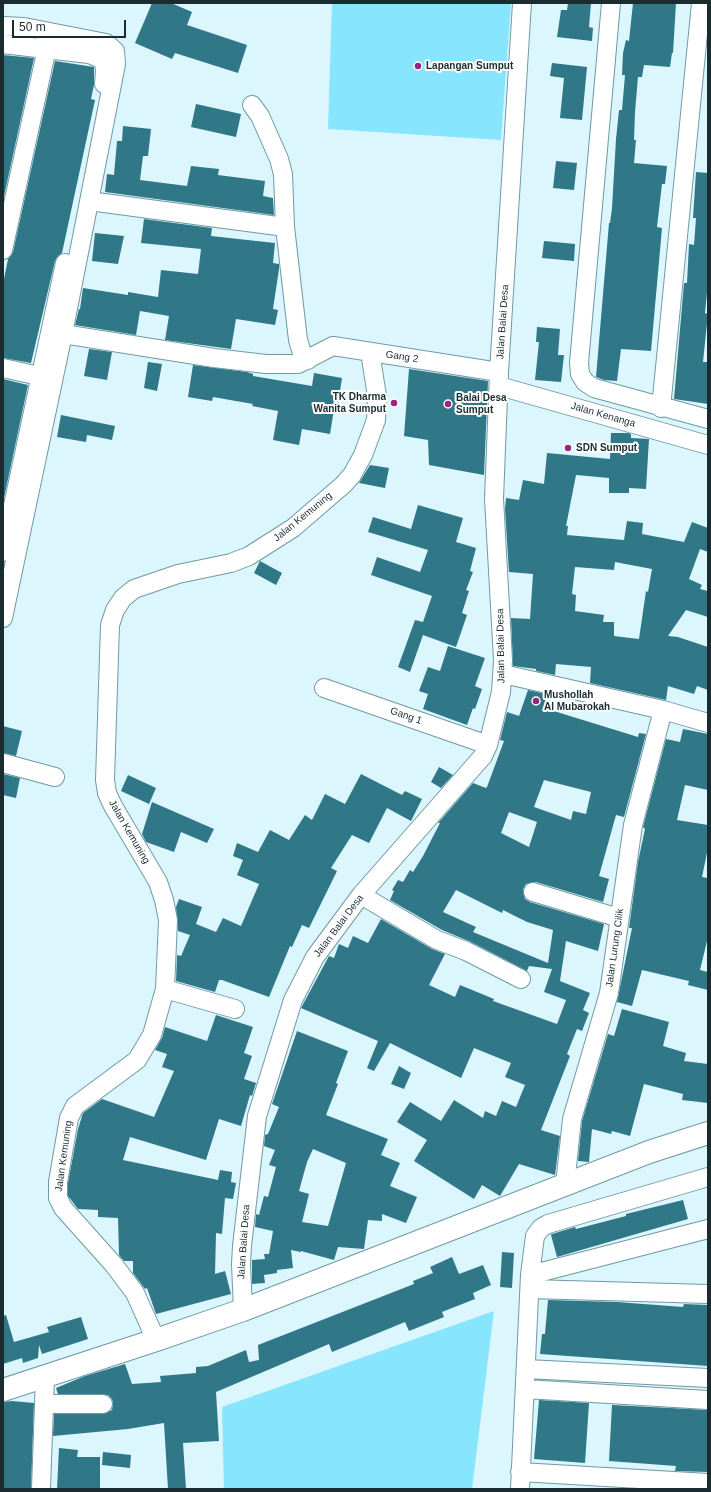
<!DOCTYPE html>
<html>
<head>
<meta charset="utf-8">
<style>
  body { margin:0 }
  #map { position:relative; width:711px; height:1492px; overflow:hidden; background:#dbf6fd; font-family:Arial,sans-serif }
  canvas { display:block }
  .frame { position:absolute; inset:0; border:4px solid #1a2c30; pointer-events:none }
  .scale { position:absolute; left:12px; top:20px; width:114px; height:18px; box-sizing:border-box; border:2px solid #1a2c30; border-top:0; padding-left:5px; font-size:12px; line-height:14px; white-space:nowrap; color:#1a2c30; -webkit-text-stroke:3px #fff; paint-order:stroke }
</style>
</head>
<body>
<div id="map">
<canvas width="711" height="1492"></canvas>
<div class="frame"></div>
<div class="scale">50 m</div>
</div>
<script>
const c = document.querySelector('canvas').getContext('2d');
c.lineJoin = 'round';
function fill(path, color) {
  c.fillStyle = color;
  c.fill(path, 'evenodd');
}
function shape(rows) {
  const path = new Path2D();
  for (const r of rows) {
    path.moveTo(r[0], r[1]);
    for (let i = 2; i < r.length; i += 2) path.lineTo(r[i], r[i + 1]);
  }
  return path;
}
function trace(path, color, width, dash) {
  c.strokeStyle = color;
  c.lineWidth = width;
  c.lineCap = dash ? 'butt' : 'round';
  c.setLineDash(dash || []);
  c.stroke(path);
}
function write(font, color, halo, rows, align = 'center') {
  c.font = font + ' Arial,sans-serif';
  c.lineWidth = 4;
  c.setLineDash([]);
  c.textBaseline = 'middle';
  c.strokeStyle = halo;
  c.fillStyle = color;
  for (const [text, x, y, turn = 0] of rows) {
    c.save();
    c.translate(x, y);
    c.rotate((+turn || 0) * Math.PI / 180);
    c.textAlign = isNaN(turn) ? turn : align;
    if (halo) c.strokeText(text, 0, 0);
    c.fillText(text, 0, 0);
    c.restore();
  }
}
const green = shape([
  [332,3,511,3,501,140,328,129],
  [494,1311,472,1489,224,1489,222,1407]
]);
const building = shape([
  [152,3,171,3,192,12,187,25,247,45,238,73,175,53,172,59,135,43],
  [568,3,591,3,589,27,593,28,592,41,557,37,561,10,567,10],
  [633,3,676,3,673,53,672,53,670,67,644,65,642,77,638,77,635,112,634,140,636,140,634,163,667,166,665,184,662,184,657,227,662,228,651,351,621,349,617,381,604,380,596,377,609,223,610,223,612,208,616,139,619,110,622,110,625,75,622,75,623,53,626,40,629,41],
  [3,55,34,58,3,201],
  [55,61,94,67,94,85,91,99,95,100,62,253,58,256,55,261,31,363,3,358,3,284,8,259,13,252],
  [552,63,587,67,582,120,560,118,564,78,550,76],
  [196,104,241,114,236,137,191,127],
  [123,126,151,129,148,156,143,156,140,180,187,186,191,166,219,169,218,175,265,181,263,196,273,198,274,215,105,192,107,174,114,175,117,141,122,141],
  [556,161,577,163,574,190,553,188],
  [696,172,708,173,708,283,705,313,708,314,703,362,708,362,708,404,674,399,684,283,687,283,689,244,694,245,696,218,693,218],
  [144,219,212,228,211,236,275,243,273,263,279,264,279,269,273,309,278,310,275,325,236,319,231,349,165,340,169,316,140,311,136,335,75,325,79,309,80,309,83,288,128,295,128,292,158,297,161,270,198,274,201,249,141,243],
  [95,233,124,236,118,264,92,261],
  [544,241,575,244,574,261,542,258],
  [537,327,560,329,558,355,564,355,561,382,535,380,539,342,536,342],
  [89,349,112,352,107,380,84,376],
  [148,362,162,364,157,391,144,388],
  [193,365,247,372,253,374,253,376,312,386,314,373,342,378,338,404,335,403,330,434,302,429,299,445,273,440,278,411,252,406,253,404,213,397,212,401,188,397],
  [409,369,488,381,484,475,429,465,428,440,404,436],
  [3,379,28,385,4,498,3,498],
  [61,415,115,426,112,440,87,435,86,442,57,437],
  [611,433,628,433,631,434,631,438,649,439,646,489,629,488,629,493,609,493,609,478,576,475,566,526,568,526,567,535,624,540,627,521,643,523,642,534,684,542,692,522,708,528,708,552,700,549,689,579,702,585,700,589,708,591,708,617,686,610,668,636,678,637,708,647,708,690,697,686,694,694,668,686,666,700,590,683,591,667,556,664,555,675,536,671,536,669,513,666,511,618,530,619,533,574,509,572,505,509,506,498,519,500,523,480,544,484,547,453,610,459],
  [615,562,652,569,648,592,646,591,639,639,614,636,614,622,603,622,604,615,575,611,576,595,572,594,575,567,614,570],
  [370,465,389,468,385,488,359,483],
  [418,505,463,518,456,542,476,548,470,571,473,572,466,590,469,591,462,613,467,615,456,647,423,635,410,672,398,667,415,620,423,622,432,596,371,575,377,557,420,572,428,550,368,532,373,517,411,529],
  [260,561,282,573,276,585,254,573],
  [448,646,485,658,475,686,482,689,475,709,473,708,467,725,423,709,428,694,419,691,428,667,440,671],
  [528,690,550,695,544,708,638,737,639,733,646,734,624,817,616,815,599,876,609,879,603,902,536,882,526,884,523,889,525,899,530,902,604,924,598,951,566,941,560,981,590,993,583,1010,589,1013,582,1031,577,1029,567,1054,570,1056,541,1130,560,1136,555,1175,519,1164,500,1196,482,1185,474,1199,414,1161,427,1140,397,1122,410,1102,441,1121,454,1100,483,1118,485,1111,496,1116,502,1101,516,1107,525,1085,505,1077,511,1063,474,1048,461,1078,390,1043,374,1071,367,1068,378,1041,301,1008,329,956,334,958,339,944,348,948,353,936,368,943,381,919,432,949,445,954,429,985,455,997,460,985,494,999,493,1001,557,1024,566,1000,544,992,552,969,529,966,527,971,471,942,442,930,390,900,394,891,392,890,398,880,403,882,410,870,413,872,423,856,440,823,438,823,473,783,486,788,487,787,504,741,500,740,507,712,519,716],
  [544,780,591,792,586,814,573,811,571,820,534,807],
  [509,812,537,822,529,847,501,833],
  [456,890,502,913,503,910,527,922,553,930,548,963,473,932,476,927,443,912],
  [3,726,22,731,16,756,3,753],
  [683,729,708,734,708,790,685,785,677,820,708,825,708,848,702,877,708,878,708,937,700,970,708,972,708,990,688,985,689,981,642,970,632,1006,617,1002,632,928,629,928,638,862,645,829,643,827,666,739,680,742],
  [439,767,453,775,441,788,431,782],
  [3,774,20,778,16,798,3,795],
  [361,774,402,795,405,791,422,799,411,821,387,808,369,843,352,835,331,868,337,871,309,928,302,925,292,947,290,946,269,997,222,980,219,980,215,992,176,981,177,955,181,956,190,935,178,931,176,907,179,899,202,907,196,924,216,932,223,918,241,926,259,884,237,875,243,860,233,856,237,843,258,852,270,830,289,840,305,815,312,820,325,794,345,804],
  [128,775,156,788,149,804,121,791],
  [152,802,214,829,207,843,181,832,174,852,146,842,142,834],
  [622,1009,669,1022,663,1046,686,1053,684,1061,708,1064,708,1103,682,1100,683,1094,644,1084,630,1136,612,1131,611,1134,592,1129,589,1162,578,1161,582,1121,608,1034,614,1036],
  [216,1015,253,1027,244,1053,252,1056,244,1079,256,1083,252,1096,250,1095,241,1126,219,1119,206,1160,130,1137,123,1160,218,1180,220,1170,232,1172,231,1182,236,1183,233,1199,225,1198,222,1234,216,1233,215,1274,225,1271,231,1294,156,1314,147,1288,145,1289,133,1273,133,1261,124,1261,119,1255,118,1218,98,1217,98,1210,78,1209,68,1196,68,1183,78,1129,83,1113,102,1099,154,1117,174,1071,162,1067,167,1054,155,1050,162,1038,165,1027,207,1041],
  [297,1031,348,1051,336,1083,338,1084,326,1115,388,1139,381,1155,400,1163,390,1186,417,1197,406,1223,382,1214,382,1221,368,1220,364,1249,338,1247,334,1260,301,1251,301,1252,291,1250,293,1268,277,1270,277,1273,264,1275,265,1283,252,1284,252,1260,265,1259,264,1254,269,1254,273,1231,255,1227,256,1214,259,1215,264,1196,268,1197,276,1167,269,1165,275,1150,264,1146,265,1135,268,1134,279,1107,272,1104],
  [313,1149,346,1163,328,1226,302,1222,309,1194,299,1191,307,1162],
  [399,1066,411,1073,404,1089,391,1084],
  [683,1200,688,1219,557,1257,551,1235,552,1234,575,1227,576,1229,626,1216,626,1214],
  [502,1252,514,1253,512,1288,500,1287],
  [452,1257,459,1274,483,1265,491,1285,473,1293,475,1299,442,1312,444,1317,409,1331,405,1322,332,1352,329,1344,216,1392,219,1441,183,1443,186,1489,168,1489,164,1423,128,1429,53,1436,54,1414,103,1414,112,1410,113,1404,112,1399,108,1395,58,1394,56,1388,85,1376,125,1364,132,1384,161,1382,160,1376,196,1373,196,1367,208,1366,246,1350,249,1362,259,1360,258,1345,414,1284,413,1281,433,1273,430,1267],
  [548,1300,617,1302,683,1307,684,1304,708,1305,708,1366,540,1354,542,1334,545,1334],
  [6,1315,14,1342,49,1332,47,1327,81,1317,88,1339,42,1354,39,1345,38,1358,23,1363,22,1358,3,1364,3,1316],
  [539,1400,589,1403,585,1463,534,1459],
  [12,1401,34,1403,31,1489,3,1489,3,1402],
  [612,1405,708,1410,708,1472,675,1471,676,1466,609,1461],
  [59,1448,78,1450,77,1457,100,1457,100,1489,57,1489],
  [103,1452,131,1455,130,1468,102,1465]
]);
const minor = shape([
  [611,3,579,363,580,374,585,382,594,388,708,419],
  [3,26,24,27,24,38],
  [3,44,89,54,99,58,104,62,105,71,104,84],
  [252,105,260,116,279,159,283,174,285,227,298,340,302,353,308,360],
  [89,201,285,227],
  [3,250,47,48],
  [63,334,214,358,266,364,298,364,333,346,499,372],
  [3,368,39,376],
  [499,386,708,445],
  [661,408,701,3],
  [3,552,65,263],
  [3,618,63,334,116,64,115,51,106,43,24,27],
  [503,674,663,710,708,723],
  [324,688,488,745],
  [3,763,55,777],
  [533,892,619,918],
  [361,895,437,940,466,951,521,979],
  [165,989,235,1009],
  [565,1185,572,1119,609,993,633,825,663,710],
  [530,1275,708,1229],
  [530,1289,708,1294],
  [243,1310,241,1264,242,1246,257,1116,293,1000,315,957,361,895,483,756,488,745,501,692,503,660,494,499,499,372,522,3],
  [156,1340,135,1293,114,1265,63,1208,58,1198,58,1182,69,1118,75,1106,137,1060,152,1035,165,989,168,920,164,900,158,882,113,806,107,793,105,780,110,625,115,610,123,598,134,589,178,574,231,563,249,556,293,528,343,485,352,475,363,455,376,420,377,396,370,352],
  [526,1369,708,1378],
  [525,1389,708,1400],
  [44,1404,103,1404],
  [520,1472,708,1483],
  [41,1489,45,1376],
  [520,1489,530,1275,535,1236,541,1228,548,1224,708,1177]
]);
const secondary = shape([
  [3,1390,156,1340,243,1310,649,1152,708,1133]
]);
const markers = [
  [418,66,4,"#992582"],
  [394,403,4,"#992582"],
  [448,404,4,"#992582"],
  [568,448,4,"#992582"],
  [536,701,4,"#992582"]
];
const poiNames = [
  ["Lapangan Sumput",426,66],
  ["TK Dharma",386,397,"right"],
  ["Wanita Sumput",386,409,"right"],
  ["Balai Desa",456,398],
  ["Sumput",456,410],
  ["SDN Sumput",576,448],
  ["Mushollah",544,695],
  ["Al Mubarokah",544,707]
];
const streetNames = [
  ["Jalan Balai Desa",503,322,-86],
  ["Gang 2",402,357,9],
  ["Jalan Kenanga",603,415,16],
  ["Jalan Kemuning",303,517,-39],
  ["Jalan Balai Desa",501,646,-91],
  ["Gang 1",406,716,19],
  ["Jalan Kemuning",129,832,60],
  ["Jalan Balai Desa",339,926,-53],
  ["Jalan Lurung Cilik",615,948,-82],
  ["Jalan Kemuning",64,1156,-82],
  ["Jalan Balai Desa",244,1242,-86]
];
fill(green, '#87e6fd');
fill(building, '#307888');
trace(minor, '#6f9aa5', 20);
trace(secondary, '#6f9aa5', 24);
trace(minor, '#fff', 18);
trace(secondary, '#fff', 22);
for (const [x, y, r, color] of markers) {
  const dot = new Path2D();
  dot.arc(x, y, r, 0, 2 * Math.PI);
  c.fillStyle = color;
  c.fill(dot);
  trace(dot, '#fff', 1.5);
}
write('bold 10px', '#1a2c30', '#fff', poiNames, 'left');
write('10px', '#1a2c30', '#fff', streetNames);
</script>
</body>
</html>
